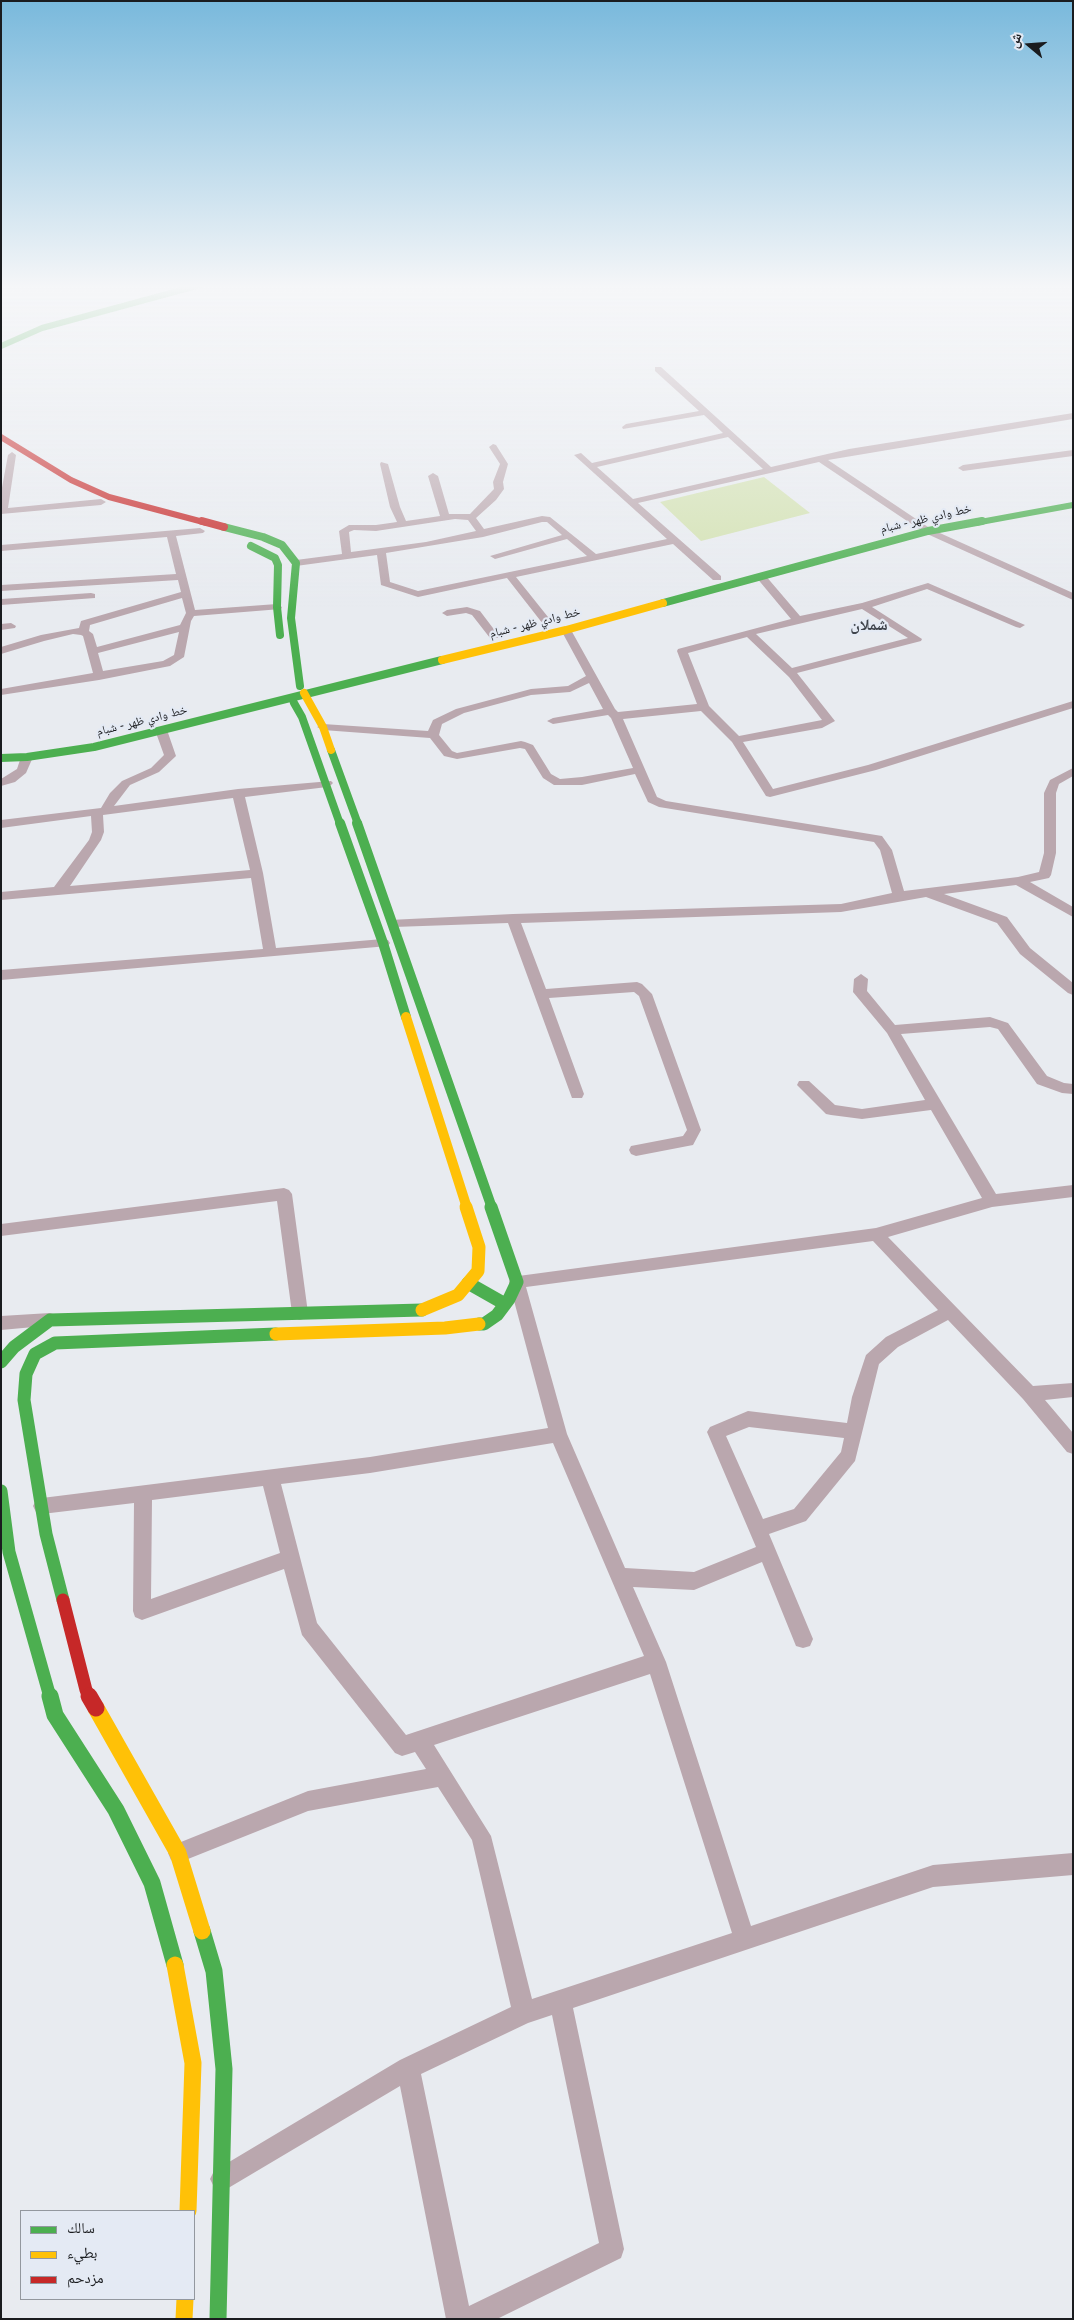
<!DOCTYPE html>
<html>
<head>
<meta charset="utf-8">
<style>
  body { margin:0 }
  #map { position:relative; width:1074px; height:2320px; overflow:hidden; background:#e8ebf0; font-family:Arial,"Noto Naskh Arabic",sans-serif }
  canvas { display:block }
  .frame { position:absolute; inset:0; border:2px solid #1a1c1f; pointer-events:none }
  .legend { position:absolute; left:20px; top:2210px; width:175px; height:90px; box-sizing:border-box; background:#e4eaf4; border:1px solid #93989f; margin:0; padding:6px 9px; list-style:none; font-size:15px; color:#1a1c1f }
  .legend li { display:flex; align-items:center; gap:10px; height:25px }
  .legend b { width:25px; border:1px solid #93989f }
  .north { position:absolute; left:1004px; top:20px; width:50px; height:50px; -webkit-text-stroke:4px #e4eaf4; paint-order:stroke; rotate:288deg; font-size:14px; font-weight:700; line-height:20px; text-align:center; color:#1a1c1f }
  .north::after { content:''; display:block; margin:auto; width:18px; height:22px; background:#1a1c1f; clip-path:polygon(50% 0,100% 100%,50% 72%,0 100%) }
</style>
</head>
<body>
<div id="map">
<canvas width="1074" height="2320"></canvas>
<div class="frame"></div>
<ul class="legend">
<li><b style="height:6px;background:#4caf50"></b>سالك</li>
<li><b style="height:6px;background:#ffc107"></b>بطيء</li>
<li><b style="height:6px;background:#c62828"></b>مزدحم</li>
</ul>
<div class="north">ش</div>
</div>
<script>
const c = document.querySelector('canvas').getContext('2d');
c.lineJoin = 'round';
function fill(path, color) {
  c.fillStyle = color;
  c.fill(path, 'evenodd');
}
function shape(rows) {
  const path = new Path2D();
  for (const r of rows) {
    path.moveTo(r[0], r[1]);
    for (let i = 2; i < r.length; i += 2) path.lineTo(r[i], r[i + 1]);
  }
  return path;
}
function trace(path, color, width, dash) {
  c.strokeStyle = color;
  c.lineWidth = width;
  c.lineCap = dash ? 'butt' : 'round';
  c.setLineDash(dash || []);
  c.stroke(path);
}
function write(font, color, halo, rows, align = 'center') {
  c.font = font + ' Arial,"Noto Naskh Arabic",sans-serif';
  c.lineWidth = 4.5;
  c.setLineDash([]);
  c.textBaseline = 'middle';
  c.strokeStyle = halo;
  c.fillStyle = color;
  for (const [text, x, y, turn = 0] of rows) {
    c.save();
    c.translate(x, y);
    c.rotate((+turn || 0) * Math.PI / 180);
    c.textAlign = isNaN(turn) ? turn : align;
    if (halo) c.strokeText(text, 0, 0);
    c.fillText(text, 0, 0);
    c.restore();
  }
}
const green = shape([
  [764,477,810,513,701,541,660,502]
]);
const street = shape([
  [655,367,661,367,771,467,849,449,1073,413,1073,419,828,460,931,529,1073,593,1073,600,925,533,819,462,638,503,721,576,721,580,713,580,673,544,516,577,552,622,547,625,543,624,507,578,418,597,381,585,377,555,296,566,291,563,296,560,342,554,339,531,349,525,376,525,397,522,390,507,380,464,381,462,388,464,400,507,406,521,440,516,428,476,433,473,438,476,449,514,470,514,494,489,493,482,500,464,489,447,493,444,496,445,508,464,503,482,504,489,496,500,476,518,484,529,542,516,550,517,596,554,667,539,574,455,581,453,592,463,723,433,704,415,623,429,622,427,626,424,699,411,655,371,655,367],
  [728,437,763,469,633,499,597,467,728,437],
  [455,519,468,520,476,531,426,542,351,552,349,532,354,530,376,531,455,519],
  [542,522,547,522,562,535,490,556,495,559,567,539,587,556,418,591,390,582,386,553,483,537,542,522],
  [1073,450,1073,456,963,471,958,468,963,465,1073,450],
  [12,452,16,455,8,508,101,499,106,502,101,505,1,514,1,493,8,455,12,452],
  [200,528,205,531,203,533,176,536,195,610,277,604,282,607,281,609,194,616,191,621,184,657,170,666,99,680,1,695,1,689,93,673,83,636,81,635,73,634,44,641,1,654,1,647,41,635,79,628,81,621,181,592,178,580,1,591,1,585,176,574,167,537,1,551,1,545,200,528],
  [182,598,186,613,180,625,97,647,93,634,89,631,90,625,182,598],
  [179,632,174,655,163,661,103,671,98,653,179,632],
  [761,574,765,575,800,616,862,603,928,583,1025,625,1020,628,1016,627,927,589,872,607,922,639,921,641,797,673,835,721,822,728,743,742,773,789,868,765,1073,701,1073,708,876,770,770,797,766,796,732,742,701,711,623,719,657,797,666,801,882,836,892,850,904,891,1018,877,1039,872,1044,853,1044,793,1050,780,1073,768,1073,776,1059,784,1056,793,1056,853,1051,875,1049,878,1030,882,1073,907,1073,917,1016,885,944,894,1007,917,1030,948,1073,983,1073,995,1068,993,1020,954,997,923,926,897,841,912,521,923,546,989,637,982,642,984,652,994,701,1130,693,1145,636,1156,631,1154,629,1150,631,1146,683,1136,687,1130,639,996,634,992,549,998,584,1094,582,1098,572,1098,508,923,394,927,389,926,388,923,389,920,513,914,841,904,892,893,880,850,874,842,659,807,648,802,635,774,582,785,554,785,543,778,525,749,520,748,457,759,444,756,430,738,323,730,317,727,323,724,428,731,433,720,456,709,531,689,568,686,586,676,561,630,566,627,571,630,615,709,618,712,697,704,677,651,678,649,791,619,756,577,761,574],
  [862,609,908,638,792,668,756,634,862,609],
  [747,637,789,677,822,720,739,736,709,706,688,653,747,637],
  [589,683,603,709,553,718,547,721,553,724,608,715,611,718,633,768,582,777,560,779,551,774,533,745,525,742,521,741,457,753,452,751,439,735,442,724,464,713,531,695,570,692,589,683],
  [91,593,95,594,95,598,1,605,1,599,91,593],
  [467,607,480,611,499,636,498,638,490,638,472,615,466,613,447,616,442,613,447,610,467,607],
  [11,623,16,626,15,628,1,630,1,624,11,623],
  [161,727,167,730,176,756,159,772,130,785,114,806,238,789,331,781,333,783,331,785,327,787,245,797,263,873,276,948,383,939,388,940,390,943,388,946,1,980,1,970,263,949,251,878,1,900,1,892,54,887,89,840,92,832,91,816,1,828,1,820,101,808,110,793,122,781,151,768,164,755,155,730,161,727],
  [233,798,250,870,70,886,101,840,104,832,103,815,233,798],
  [27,754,33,757,26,773,15,782,1,786,1,779,17,769,21,757,27,754],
  [861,974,868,979,867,991,895,1025,990,1017,1008,1023,1047,1076,1064,1083,1073,1084,1073,1094,1062,1093,1037,1084,998,1029,990,1027,901,1034,996,1194,1073,1185,1073,1197,992,1207,888,1237,1033,1386,1073,1383,1073,1397,1045,1400,1073,1433,1073,1454,1067,1452,1023,1399,948,1320,898,1347,879,1364,855,1461,806,1521,769,1534,813,1639,810,1646,803,1648,796,1646,762,1562,694,1590,633,1587,666,1662,751,1926,933,1865,1073,1853,1073,1875,933,1887,573,2008,624,2249,621,2258,497,2319,446,2319,400,2086,230,2187,222,2191,214,2187,210,2179,214,2171,400,2060,511,2007,472,1840,438,1787,308,1811,178,1863,171,1860,168,1853,171,1846,308,1791,426,1769,415,1752,402,1756,395,1753,302,1635,284,1569,142,1620,135,1617,133,1611,134,1503,42,1514,36,1512,33,1506,36,1500,42,1498,370,1457,548,1428,509,1282,511,1277,876,1228,982,1198,931,1110,862,1119,831,1115,826,1114,797,1085,799,1081,809,1081,835,1105,862,1109,925,1100,887,1033,853,992,854,979,861,974],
  [873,1241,938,1310,886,1337,866,1355,852,1397,847,1423,748,1411,710,1427,707,1432,756,1547,694,1572,625,1568,567,1434,526,1287,873,1241],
  [749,1427,844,1438,841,1452,794,1509,763,1519,726,1436,749,1427],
  [553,1443,644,1656,406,1735,317,1623,281,1484,370,1473,553,1443],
  [263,1486,280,1553,151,1599,152,1500,263,1486],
  [650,1674,732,1933,532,1999,491,1836,434,1745,650,1674],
  [552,2015,599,2243,469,2306,421,2074,528,2023,552,2015],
  [284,1188,289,1190,292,1194,308,1313,306,1318,300,1320,294,1318,292,1313,277,1201,1,1236,1,1224,284,1188],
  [50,1313,56,1315,58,1320,56,1325,1,1330,1,1316,50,1313]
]);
const fastFar4 = shape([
  [1,346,42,328,200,285],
  [975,523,1073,505]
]);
const fastFar3 = shape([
  [224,527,263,537,282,545,296,563,291,618,300,686],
  [251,546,275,558,278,565,277,607,280,635],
  [663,603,928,531,982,521],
  [294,703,302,717,340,824],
  [331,750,358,824],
  [1,758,27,757,94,747,442,660]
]);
const fastFar2 = shape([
  [340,823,383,943,406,1017],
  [357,823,492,1208]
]);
const fastFar1 = shape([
  [468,1283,505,1304],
  [479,1324,484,1324,497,1315,509,1299,517,1282,491,1207],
  [1,1362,14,1347,50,1320,422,1310],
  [1,1491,9,1552,50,1697],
  [63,1600,46,1534,24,1400,26,1374,35,1354,55,1343,276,1334]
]);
const fast = shape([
  [50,1696,55,1715,116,1810,152,1883,175,1965],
  [202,1931,214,1971,224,2069,218,2319]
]);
const slowFar3 = shape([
  [442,660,566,630,663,603],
  [304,693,323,727,331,750]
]);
const slowFar2 = shape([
  [406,1017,467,1208]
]);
const slowFar1 = shape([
  [422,1310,458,1295,478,1271,479,1247,466,1207],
  [276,1334,445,1328,479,1324]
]);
const slow = shape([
  [96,1708,178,1853,202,1931],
  [175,1965,193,2063,188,2211],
  [184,2319,185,2299]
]);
const jamFar3 = shape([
  [1,437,71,480,109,497,207,523]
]);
const jamFar2 = shape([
  [202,521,224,527]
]);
const jamFar1 = shape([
  [63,1600,86,1690,90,1697]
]);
const jam = shape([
  [89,1696,96,1708]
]);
const farStreetnames = [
  ["خط وادي ظهر - شبام",926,519,-13],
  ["خط وادي ظهر - شبام",535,623,-14],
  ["خط وادي ظهر - شبام",142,721,-14]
];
const farDistrictnames = [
  ["شملان",869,626]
];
fill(green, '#d2e1b0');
fill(street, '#baa7ae');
trace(fastFar4, '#4caf50', 6);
trace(fastFar3, '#4caf50', 8);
trace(fastFar2, '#4caf50', 10);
trace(fastFar1, '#4caf50', 13);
trace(fast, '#4caf50', 17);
trace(slowFar3, '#ffc107', 8);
trace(slowFar2, '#ffc107', 10);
trace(slowFar1, '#ffc107', 13);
trace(slow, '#ffc107', 17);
trace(jamFar3, '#c62828', 6);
trace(jamFar2, '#c62828', 8);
trace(jamFar1, '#c62828', 13);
trace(jam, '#c62828', 17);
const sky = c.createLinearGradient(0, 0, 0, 610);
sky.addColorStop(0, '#79b9dc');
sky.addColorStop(0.47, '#f5f6f8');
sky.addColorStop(1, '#f5f6f800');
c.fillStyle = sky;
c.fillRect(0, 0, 1074, 610);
write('12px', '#1a1c1f', '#e4eaf4', farStreetnames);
write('bold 16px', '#3f444c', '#e4eaf4', farDistrictnames);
</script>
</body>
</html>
